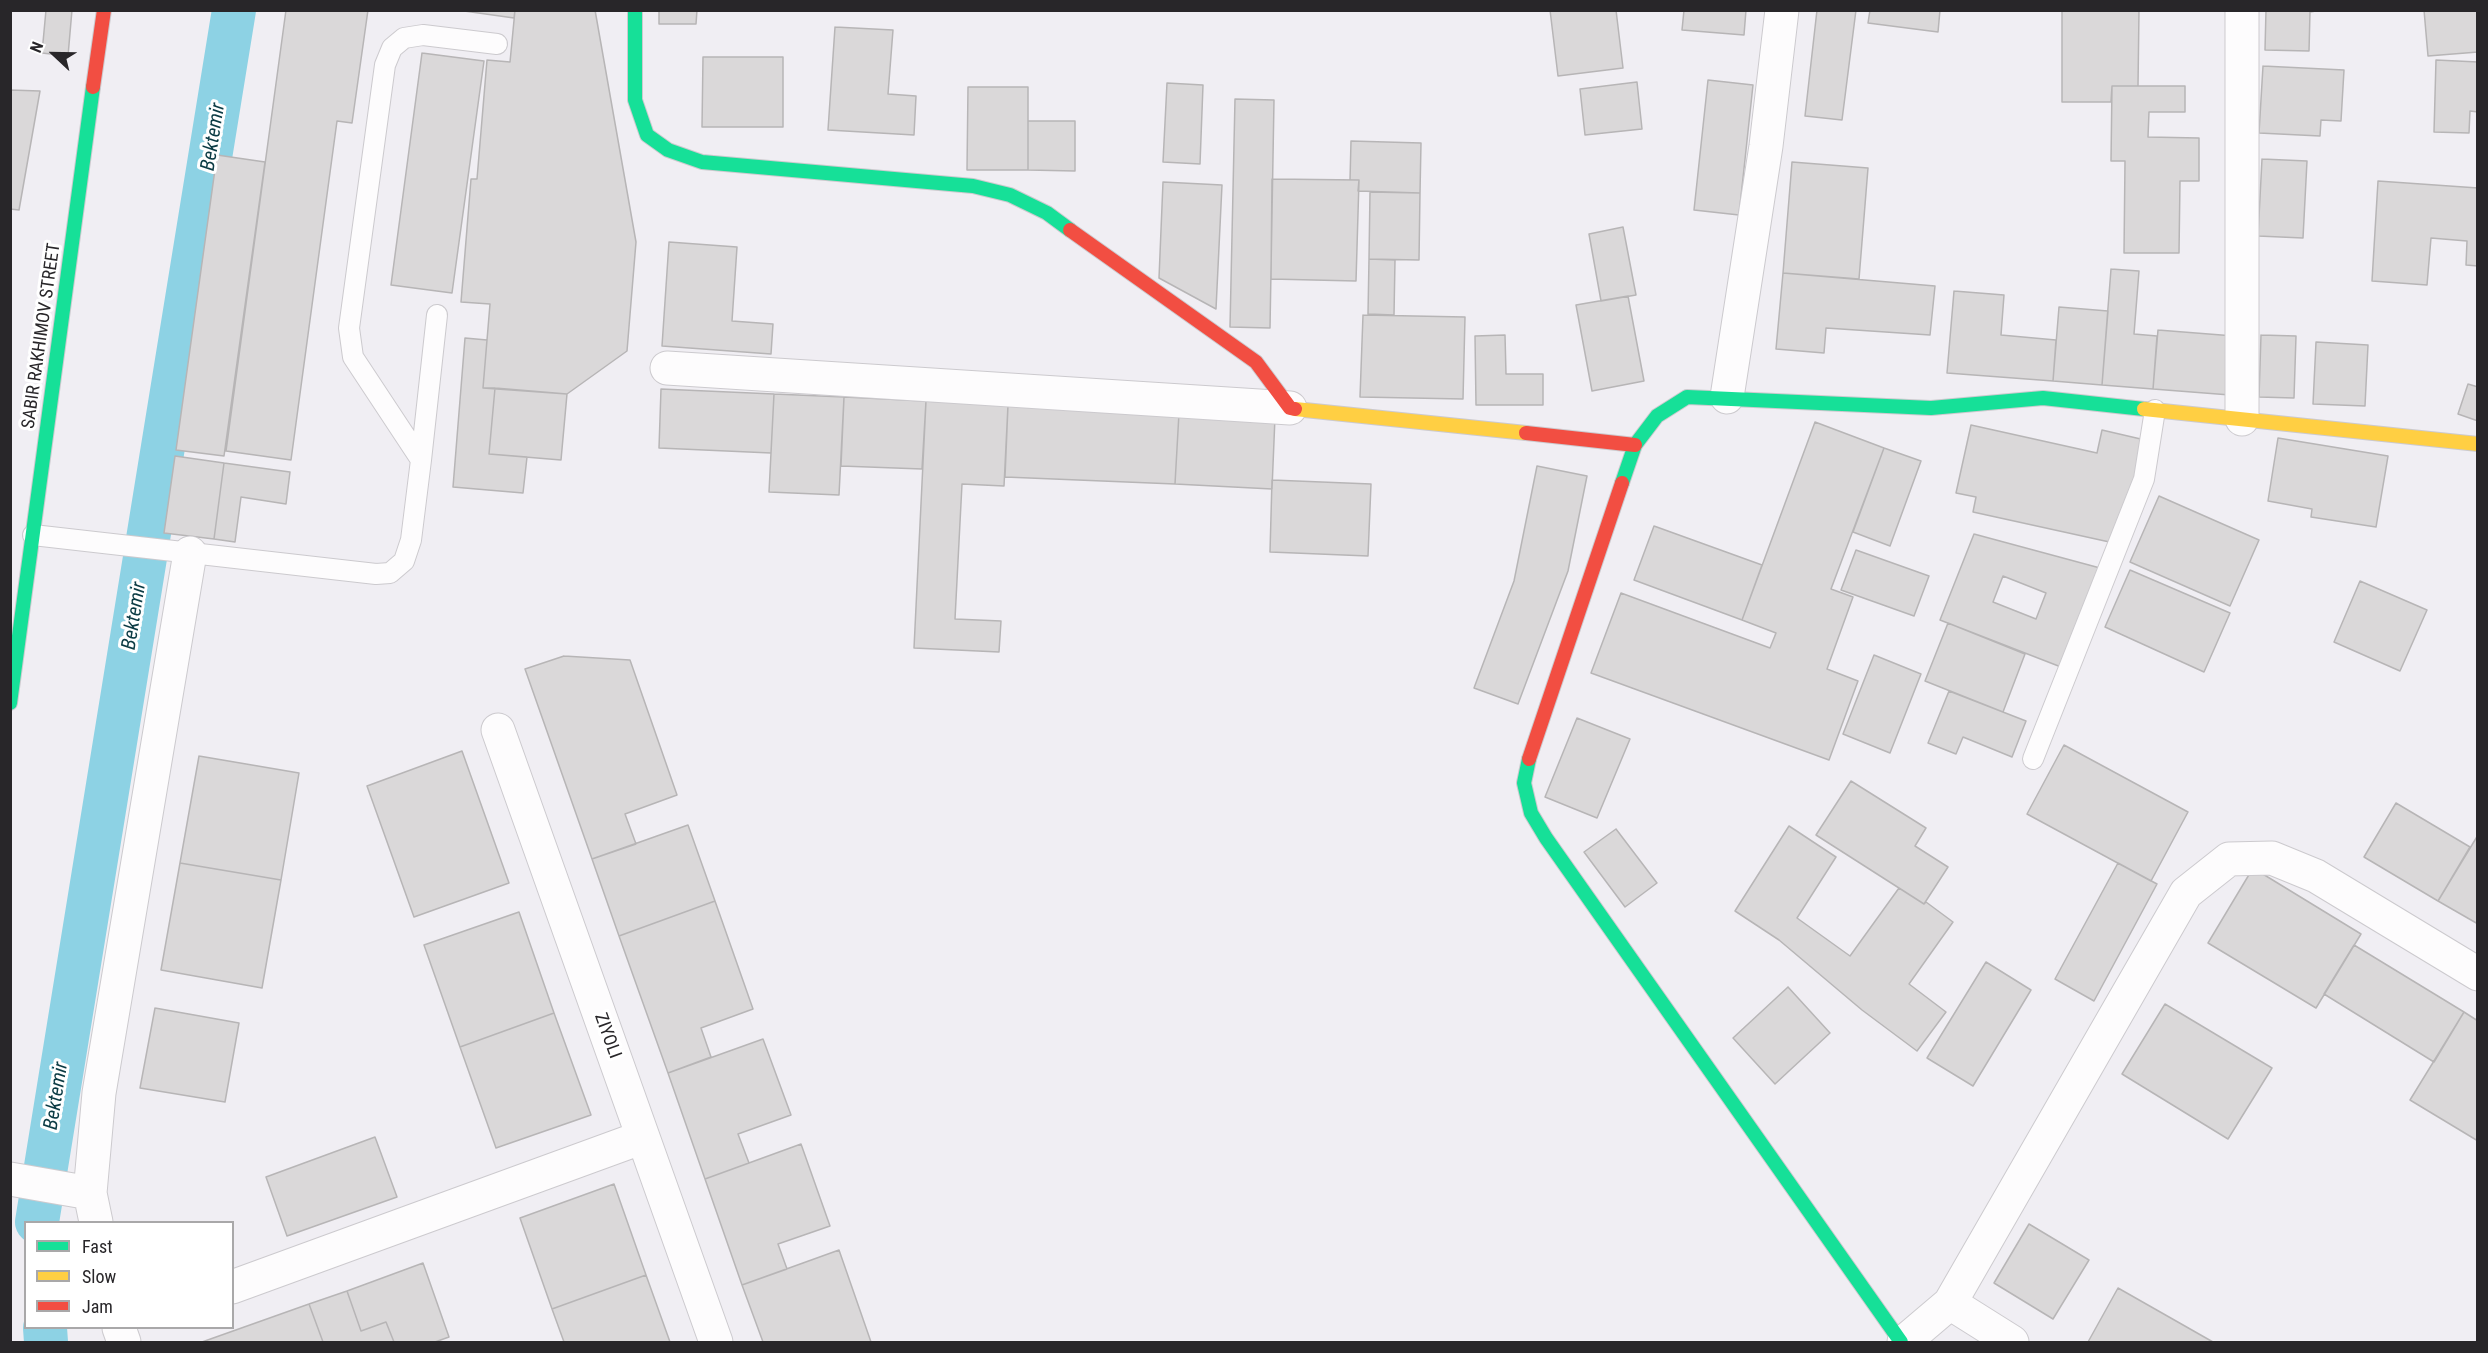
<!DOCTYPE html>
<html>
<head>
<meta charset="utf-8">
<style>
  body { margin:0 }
  #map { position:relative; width:2488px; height:1353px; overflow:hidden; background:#f0eef3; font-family:"Roboto Condensed",sans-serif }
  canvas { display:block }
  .frame { position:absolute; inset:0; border:12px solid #282629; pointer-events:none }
  .legend { position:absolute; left:24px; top:1221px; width:210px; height:108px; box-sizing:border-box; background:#fff; border:2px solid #a9a8a9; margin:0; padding:8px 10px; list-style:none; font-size:18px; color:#282629 }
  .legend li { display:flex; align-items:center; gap:12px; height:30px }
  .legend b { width:30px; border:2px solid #a9a8a9 }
  .north { position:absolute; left:24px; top:24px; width:60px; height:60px; -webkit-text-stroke:4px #fff; paint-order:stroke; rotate:292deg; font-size:16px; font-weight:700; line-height:24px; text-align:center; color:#282629 }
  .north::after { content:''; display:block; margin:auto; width:21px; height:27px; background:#282629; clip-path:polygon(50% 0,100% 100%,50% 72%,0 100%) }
</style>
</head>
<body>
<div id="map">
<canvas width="2488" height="1353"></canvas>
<div class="frame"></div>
<ul class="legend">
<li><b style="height:8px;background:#16e098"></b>Fast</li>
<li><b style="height:8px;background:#ffcf43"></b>Slow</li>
<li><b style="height:8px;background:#f24e42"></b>Jam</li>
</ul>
<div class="north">N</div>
</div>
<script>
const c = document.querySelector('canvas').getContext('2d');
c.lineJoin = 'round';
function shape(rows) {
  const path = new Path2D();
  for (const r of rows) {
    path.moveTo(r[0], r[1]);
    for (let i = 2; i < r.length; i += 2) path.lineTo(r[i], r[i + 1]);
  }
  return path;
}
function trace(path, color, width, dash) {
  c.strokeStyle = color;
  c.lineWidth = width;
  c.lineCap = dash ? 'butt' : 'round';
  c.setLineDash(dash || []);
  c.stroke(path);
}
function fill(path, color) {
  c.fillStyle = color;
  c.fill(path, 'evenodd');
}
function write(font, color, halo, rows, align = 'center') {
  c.font = font + ' "Roboto Condensed",sans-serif';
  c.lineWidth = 6;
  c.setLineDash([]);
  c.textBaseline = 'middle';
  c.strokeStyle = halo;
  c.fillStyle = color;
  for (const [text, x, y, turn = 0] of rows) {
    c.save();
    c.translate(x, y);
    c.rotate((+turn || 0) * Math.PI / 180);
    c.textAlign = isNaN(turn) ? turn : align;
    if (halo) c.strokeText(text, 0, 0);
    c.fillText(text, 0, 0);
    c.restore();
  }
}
const canal = shape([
  [37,1222,234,10],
  [45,1328,46,1342]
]);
const building = shape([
  [46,10,72,10,68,56,42,53,46,10],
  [286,10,368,10,352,123,337,121,291,460,226,451,286,10],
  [457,10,515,10,514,18,457,10],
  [515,10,595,10,636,242,627,351,567,394,483,388,490,304,461,302,471,179,477,179,487,60,510,62,515,10],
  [659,10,697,10,696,24,659,24,659,10],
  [1550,10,1616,10,1623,68,1558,76,1550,10],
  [1684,10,1746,10,1744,35,1682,30,1684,10],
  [1817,10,1856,10,1842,120,1805,116,1817,10],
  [1870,10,1940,10,1938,32,1868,23,1870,10],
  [2062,10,2139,10,2138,86,2112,86,2111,102,2062,102,2062,10],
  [2266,10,2322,10,2310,12,2309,51,2265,50,2266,10],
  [2424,10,2478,10,2478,52,2428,56,2424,10],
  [835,27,893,30,888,94,916,96,914,135,828,130,835,27],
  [422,53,484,61,452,293,391,285,422,53],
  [703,57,783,57,783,127,702,127,703,57],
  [2436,60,2478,62,2478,112,2470,111,2469,133,2434,132,2436,60],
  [2263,66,2344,70,2341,121,2321,120,2320,136,2259,133,2263,66],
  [1708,80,1753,85,1739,215,1694,210,1708,80],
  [1637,82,1642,129,1585,135,1580,89,1637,82],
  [1167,83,1203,85,1200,164,1163,162,1167,83],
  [2112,86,2185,86,2185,112,2149,112,2148,137,2199,138,2199,181,2180,181,2179,253,2124,253,2125,161,2111,161,2112,86],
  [968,87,1028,87,1028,170,967,170,968,87],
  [10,90,40,91,19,210,10,209,10,90],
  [1235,99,1274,100,1270,328,1230,327,1235,99],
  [1028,121,1075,121,1075,171,1028,170,1028,121],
  [1351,141,1421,143,1420,193,1358,191,1359,180,1350,180,1351,141],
  [217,155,265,162,224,456,176,450,217,155],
  [2262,159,2307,161,2303,238,2258,236,2262,159],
  [1792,162,1868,168,1859,279,1783,273,1792,162],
  [1272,179,1359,180,1356,281,1271,279,1272,179],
  [2378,181,2478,188,2478,266,2466,265,2467,241,2431,238,2427,285,2372,281,2378,181],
  [1163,182,1222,185,1216,309,1159,278,1163,182],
  [1370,192,1420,193,1419,260,1369,259,1370,192],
  [1623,227,1636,295,1601,301,1589,234,1623,227],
  [669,242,737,247,732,321,773,324,771,354,662,346,669,242],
  [1369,259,1395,260,1394,315,1368,314,1369,259],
  [2111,269,2139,271,2134,334,2157,336,2153,389,2102,385,2111,269],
  [1783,273,1935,286,1930,335,1826,328,1824,353,1776,349,1783,273],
  [1954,291,2004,295,2001,335,2056,340,2053,381,1947,373,1954,291],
  [1628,296,1644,381,1592,391,1576,305,1628,296],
  [2059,307,2108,311,2102,385,2053,381,2059,307],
  [1363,315,1465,317,1463,399,1360,397,1363,315],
  [2158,330,2234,336,2230,395,2153,389,2158,330],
  [1505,335,1506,374,1543,374,1543,405,1476,405,1475,336,1505,335],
  [2261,335,2296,336,2294,398,2259,397,2261,335],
  [465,338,487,340,483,388,495,388,489,454,527,457,523,493,453,487,465,338],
  [2316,342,2368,345,2365,406,2313,404,2316,342],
  [2468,384,2478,387,2478,421,2458,414,2468,384],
  [495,388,567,394,561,460,489,454,495,388],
  [661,389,774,394,771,453,659,448,661,389],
  [774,394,844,397,839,495,769,492,774,394],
  [844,397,926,401,922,469,841,466,844,397],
  [926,401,1008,405,1004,486,962,484,955,619,1001,621,999,652,914,648,926,401],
  [1008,405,1179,413,1175,484,1005,477,1008,405],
  [1179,413,1275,417,1272,489,1175,484,1179,413],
  [1815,422,1884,448,1831,589,1853,597,1827,669,1858,681,1829,760,1591,673,1621,593,1770,648,1776,633,1742,620,1815,422],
  [1971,425,2097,453,2102,430,2145,440,2135,488,2114,543,1973,512,1976,497,1956,493,1971,425],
  [2278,438,2388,456,2376,527,2311,517,2312,509,2268,501,2278,438],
  [1884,448,1921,461,1890,546,1853,532,1884,448],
  [175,456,224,463,214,539,164,533,175,456],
  [224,463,290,472,286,504,241,497,235,542,214,539,224,463],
  [1537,466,1587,476,1568,571,1518,704,1474,688,1514,581,1537,466],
  [1272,480,1371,484,1368,556,1270,552,1272,480],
  [2159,496,2259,540,2230,606,2130,562,2159,496],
  [1654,526,1762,565,1742,620,1634,580,1654,526],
  [1974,534,2100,568,2061,667,1940,620,1974,534],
  [2003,576,2046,593,2036,619,1993,602,2003,576],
  [1856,550,1929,576,1914,616,1841,590,1856,550],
  [2130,570,2230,613,2204,672,2105,627,2130,570],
  [2360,581,2427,610,2400,671,2334,642,2360,581],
  [1948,623,2025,654,2003,712,1925,681,1948,623],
  [1874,655,1921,674,1890,753,1843,734,1874,655],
  [564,656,630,660,677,795,625,814,636,844,592,859,525,669,564,656],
  [1949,691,2026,721,2012,757,1963,737,1956,754,1928,743,1949,691],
  [1577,718,1630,739,1597,818,1545,797,1577,718],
  [2064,745,2188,812,2151,881,2027,814,2064,745],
  [462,751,509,883,414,917,367,786,462,751],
  [199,756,299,773,281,880,180,863,199,756],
  [1851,781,1926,828,1915,846,1948,867,1924,904,1816,835,1851,781],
  [2396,803,2470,847,2438,901,2364,857,2396,803],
  [688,825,715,901,619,936,592,859,688,825],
  [1789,826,1836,857,1797,918,1850,956,1899,888,1924,904,1926,902,1953,922,1909,984,1946,1012,1917,1051,1862,1010,1779,940,1735,911,1789,826],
  [1616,829,1657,883,1625,907,1584,852,1616,829],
  [2478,835,2478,924,2438,901,2478,835],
  [180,863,281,880,262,988,161,970,180,863],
  [2118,863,2157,884,2094,1001,2055,979,2118,863],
  [2253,868,2361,934,2316,1008,2208,943,2253,868],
  [715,901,753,1009,701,1028,711,1057,668,1073,619,936,715,901],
  [519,912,554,1013,460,1047,424,945,519,912],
  [2354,945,2464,1012,2434,1062,2324,994,2354,945],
  [1986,962,2031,990,1973,1086,1927,1058,1986,962],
  [1788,987,1830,1033,1775,1084,1733,1038,1788,987],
  [2165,1004,2272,1068,2228,1139,2122,1074,2165,1004],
  [155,1008,239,1023,225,1102,140,1088,155,1008],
  [2464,1012,2478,1021,2478,1141,2410,1100,2464,1012],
  [554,1013,591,1115,496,1148,460,1047,554,1013],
  [763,1039,791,1115,738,1134,749,1163,705,1179,668,1073,763,1039],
  [375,1137,397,1197,287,1236,266,1177,375,1137],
  [801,1144,830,1226,778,1244,787,1269,742,1285,705,1179,801,1144],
  [614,1184,646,1275,552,1309,520,1218,614,1184],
  [2029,1224,2089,1260,2053,1319,1994,1283,2029,1224],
  [839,1250,871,1342,763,1342,742,1285,839,1250],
  [423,1263,449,1337,435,1342,394,1342,386,1322,361,1331,347,1291,423,1263],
  [646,1275,670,1342,564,1342,552,1309,646,1275],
  [2118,1288,2213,1342,2088,1342,2118,1288],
  [347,1291,361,1331,386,1322,394,1342,323,1342,309,1304,347,1291],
  [309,1304,323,1342,202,1342,309,1304]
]);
const lane = shape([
  [421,460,437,315],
  [33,535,376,574,390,573,404,561,411,540,421,460,353,357,349,328,385,65,392,48,404,38,423,35,497,44],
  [2033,759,2144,479,2155,410]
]);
const street = shape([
  [667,368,1290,408],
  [1727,397,1766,146,1782,10],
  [2242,419,2242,10],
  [498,730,716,1342],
  [10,1179,90,1193],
  [96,1222,90,1193,99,1093,190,553],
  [232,1287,643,1137],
  [1950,1303,2012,1342],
  [119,1328,124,1342],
  [1904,1342,1950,1303,2186,893,2229,859,2272,858,2316,876,2478,974]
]);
const fast = shape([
  [635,10,635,100,647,135,668,150,702,162,973,186,1010,195,1047,213,1070,230],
  [1622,483,1635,445,1657,416,1687,397,1931,408,2043,398,2144,409],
  [10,703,93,87],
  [1529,759,1524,783,1531,813,1546,838,1901,1342]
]);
const slow = shape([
  [1295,409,1526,433],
  [2144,409,2478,444]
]);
const jam = shape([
  [93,87,104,10],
  [1070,230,1256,362,1290,408,1295,409],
  [1526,433,1635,445],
  [1529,759,1622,483]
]);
const streetNames = [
  ["SABIR RAKHIMOV STREET",42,336,-82],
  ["ZIYOLI",607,1036,70]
];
const waterNames = [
  ["Bektemir",214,137,-81],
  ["Bektemir",135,616,-81],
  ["Bektemir",57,1096,-81]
];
trace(canal, '#8dd2e4', 44);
fill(building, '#dad8d9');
trace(building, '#b7b5b6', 1.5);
trace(lane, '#cccace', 22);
trace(street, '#cccace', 35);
trace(fast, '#cccace', 16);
trace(slow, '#cccace', 16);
trace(jam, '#cccace', 16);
trace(lane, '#fdfcfd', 20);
trace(street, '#fdfcfd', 33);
trace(fast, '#16e098', 14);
trace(slow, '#ffcf43', 14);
trace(jam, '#f24e42', 14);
write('18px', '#282629', '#fff', streetNames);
write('italic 20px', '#0b3b44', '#fff', waterNames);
</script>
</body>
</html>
